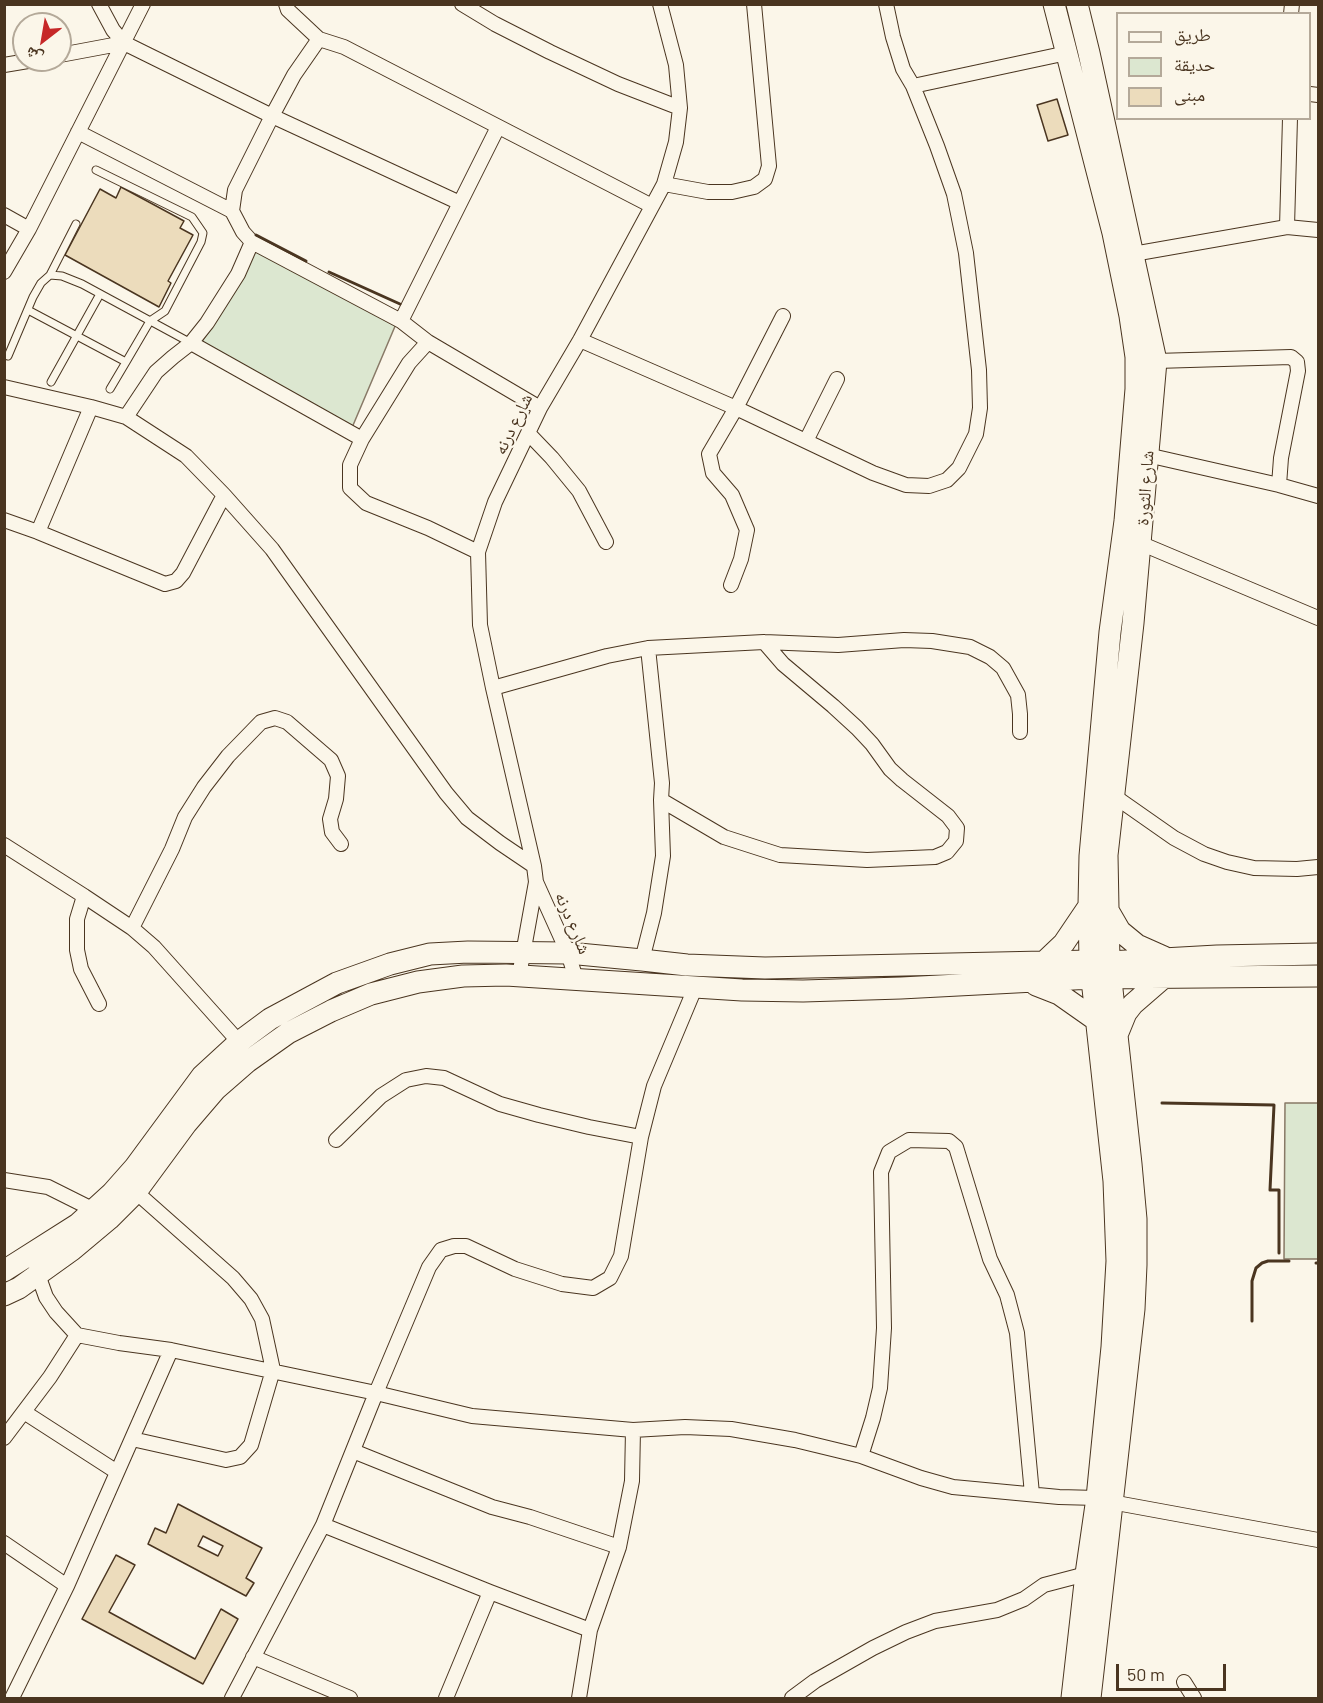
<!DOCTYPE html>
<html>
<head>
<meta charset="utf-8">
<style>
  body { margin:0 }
  #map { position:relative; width:1323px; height:1703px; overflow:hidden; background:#fbf6e9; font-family:Barlow,"Noto Naskh Arabic",sans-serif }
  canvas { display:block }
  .frame { position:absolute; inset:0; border:6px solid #4a3520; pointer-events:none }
  .legend { position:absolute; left:1116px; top:12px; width:195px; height:108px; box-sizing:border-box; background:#fbf6e9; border:2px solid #b4a999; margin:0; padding:8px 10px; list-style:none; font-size:18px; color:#4a3520 }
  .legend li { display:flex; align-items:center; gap:12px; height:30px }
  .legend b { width:30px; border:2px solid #b4a999 }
  .north { position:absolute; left:12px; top:12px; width:60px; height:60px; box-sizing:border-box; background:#fbf6e9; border:2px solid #b4a999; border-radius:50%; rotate:211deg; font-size:16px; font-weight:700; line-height:24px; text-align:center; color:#4a3520 }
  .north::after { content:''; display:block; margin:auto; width:21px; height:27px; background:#c62828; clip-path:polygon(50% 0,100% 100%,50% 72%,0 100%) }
  .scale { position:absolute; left:1116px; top:1664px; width:110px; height:27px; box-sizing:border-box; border:3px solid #4a3520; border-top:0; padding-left:8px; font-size:18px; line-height:21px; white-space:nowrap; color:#4a3520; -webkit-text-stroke:4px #fbf6e9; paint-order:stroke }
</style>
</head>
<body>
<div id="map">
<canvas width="1323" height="1703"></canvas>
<div class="frame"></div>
<ul class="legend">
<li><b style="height:8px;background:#fbf6e9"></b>طريق</li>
<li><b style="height:16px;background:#dce7d0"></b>حديقة</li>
<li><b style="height:16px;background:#ecdcbc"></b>مبنى</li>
</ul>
<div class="north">ش</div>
<div class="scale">50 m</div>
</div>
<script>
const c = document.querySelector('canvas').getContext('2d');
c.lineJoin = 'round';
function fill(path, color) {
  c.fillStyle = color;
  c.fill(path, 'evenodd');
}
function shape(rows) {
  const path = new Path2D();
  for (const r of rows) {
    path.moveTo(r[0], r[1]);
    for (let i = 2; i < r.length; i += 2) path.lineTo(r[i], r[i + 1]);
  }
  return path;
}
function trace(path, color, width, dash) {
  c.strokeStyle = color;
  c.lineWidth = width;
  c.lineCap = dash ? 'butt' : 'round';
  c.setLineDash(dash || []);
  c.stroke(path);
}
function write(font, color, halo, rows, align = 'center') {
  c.font = font + ' Barlow,"Noto Naskh Arabic",sans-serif';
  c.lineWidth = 4.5;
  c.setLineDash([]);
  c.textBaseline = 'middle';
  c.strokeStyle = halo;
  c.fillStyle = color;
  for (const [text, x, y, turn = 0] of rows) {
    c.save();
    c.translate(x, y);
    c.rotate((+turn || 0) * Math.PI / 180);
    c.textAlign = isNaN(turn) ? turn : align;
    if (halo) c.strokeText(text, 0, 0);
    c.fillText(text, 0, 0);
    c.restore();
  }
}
const green = shape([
  [255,248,396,324,351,430,200,344,216,321,255,248],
  [1285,1103,1318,1103,1318,1259,1284,1259,1285,1103]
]);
const building = shape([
  [1057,99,1068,135,1048,141,1037,105,1057,99],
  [121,187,184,221,180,228,193,235,168,281,171,283,159,307,65,255,100,189,116,198,121,187],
  [178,1504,262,1548,246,1578,254,1583,246,1596,148,1544,155,1528,166,1533,178,1504],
  [203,1536,223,1546,218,1556,198,1546,203,1536],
  [116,1555,135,1565,109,1612,195,1659,221,1609,238,1619,203,1684,82,1619,116,1555]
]);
const service = shape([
  [50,275,76,224],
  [28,310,126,362,150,321,165,311,201,242,203,233,192,217,96,170],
  [8,356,33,297,41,283,50,275,62,276,82,284,191,343],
  [51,382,100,294],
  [110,389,126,362]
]);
const minor = shape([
  [99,4,113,30,124,43,272,116,460,203],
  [286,4,288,10,319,39,344,47,652,206],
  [462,4,495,24,550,52,618,84,680,108],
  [886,4,893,37,903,69,913,86],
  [1291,14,1292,4],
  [60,55,124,43],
  [4,65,34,60],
  [1310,94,1318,95],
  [78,132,232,211,243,232,252,242,401,321,428,342,540,408],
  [664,184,708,192,732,192,754,187,765,179,769,166,754,4],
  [232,211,235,190,272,116,294,75,319,39],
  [4,215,29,229],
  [1287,227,1290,118],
  [1133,254,1287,227,1318,230],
  [4,272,29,229,143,4],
  [783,316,736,408,873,473,906,485,929,486,947,480,959,468,976,434,980,408,979,370,966,253,954,194,937,146,913,86,1067,53],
  [401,321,498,127],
  [580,340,736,408,709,454,713,473,732,495,747,530,741,559,731,585],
  [191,343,362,439,409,363,428,342],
  [1156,361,1291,357,1297,362,1298,371,1281,458,1279,485],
  [4,387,91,407,126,417,186,456,224,495,272,549,446,793,467,818,500,843,534,866],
  [126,417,156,372,173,357,191,343,207,323,238,274,252,242],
  [528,433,552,458,579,491,606,542],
  [362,439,350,465,350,488,366,503,428,528,478,552],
  [806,441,837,379],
  [1147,455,1279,485,1318,496],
  [4,520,38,532,165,584,176,581,183,573,224,495],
  [38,532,91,407],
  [1135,541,1318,618],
  [493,688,607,656,648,648,764,642,838,645,904,640,932,641,970,647,990,657,1003,668,1018,695,1020,714,1020,732],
  [1114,796,1174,838,1204,854,1227,862,1254,868,1297,869,1318,867],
  [661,800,724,837,780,855,867,860,935,857,947,852,956,841,957,828,948,816,902,780,890,769,872,744,857,728,833,706,783,664,764,642],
  [4,845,84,896,77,919,77,950,81,969,99,1004],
  [84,896,132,928,154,947,239,1042],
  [132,928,172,849,185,817,204,787,228,756,261,722,275,718,287,722,331,760,338,776,336,799,330,819,332,832,341,844],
  [642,960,654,913,663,856,661,800,662,783,648,648],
  [519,976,536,882],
  [576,979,568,953,536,882,534,866,493,688,480,625,478,552,495,502,540,408,580,340,664,184,676,142,680,108,676,65,660,4],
  [336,1140,381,1096,406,1080,426,1076,444,1078,500,1104,539,1115,589,1127,641,1137],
  [4,1180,48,1187,94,1210],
  [77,1335,119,1343,171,1350],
  [24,1412,117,1472],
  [4,1438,50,1377,77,1335,56,1312,46,1297,36,1269],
  [132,1439,226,1460,240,1457,251,1445,273,1370,262,1319,251,1299,233,1278,136,1192],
  [353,1451,492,1507,530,1517,619,1547],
  [861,1456,873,1418,880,1388,884,1328,881,1172,889,1152,909,1140,949,1141,956,1147,990,1259,1007,1295,1017,1333,1032,1494],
  [1111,1502,1318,1540],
  [323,1525,376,1393,472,1416,633,1430,685,1427,731,1429,795,1440,861,1456,921,1478,953,1487,1059,1497,1097,1498],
  [4,1543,67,1586],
  [253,1657,350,1698],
  [1184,1682,1194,1698],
  [12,1698,67,1586,171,1350,376,1393,429,1267,441,1250,454,1246,466,1246,515,1269,562,1284,593,1288,610,1278,621,1256,641,1137,654,1086,695,988],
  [232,1698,323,1525,490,1592,590,1630],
  [446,1698,490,1592],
  [579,1698,590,1630,619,1547,632,1481,633,1430],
  [792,1698,815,1681,873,1648,906,1632,935,1621,997,1610,1024,1599,1044,1585,1086,1574]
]);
const primary = shape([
  [1054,4,1113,233,1130,316,1136,357,1136,389,1125,521,1110,632,1090,856,1089,905,1090,961,1114,1181,1117,1261,1112,1347,1097,1498,1086,1574,1072,1698],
  [1077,4,1089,53,1156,361,1133,623,1107,855,1109,962,1131,1164,1136,1219,1136,1265,1134,1309,1090,1698],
  [1109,912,1120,931,1137,945,1164,957],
  [1044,962,1064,943,1089,906],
  [1036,985,1059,994,1096,1020],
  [1117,1035,1126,1013,1133,1004,1163,978],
  [4,1271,78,1224,112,1193,135,1167,202,1076,239,1042,270,1019,337,983,390,964,430,954,468,952,568,953,642,960,687,965,765,968,1090,961,1109,962,1217,956,1318,954],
  [4,1295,19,1288,72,1250,109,1219,136,1192,186,1124,216,1089,247,1062,288,1033,331,1011,371,994,418,982,463,976,506,975,742,990,803,991,901,988,1092,978,1318,976]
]);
const wall = shape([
  [256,235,306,261],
  [329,272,400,304],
  [1162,1103,1274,1105,1270,1190,1279,1190,1279,1253],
  [1316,1263,1318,1263],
  [1252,1321,1252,1281,1256,1268,1262,1263,1268,1261,1289,1261]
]);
const streetNames = [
  ["شارع درنه",513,424,-64],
  ["شارع الثورة",1145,488,-86],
  ["شارع درنه",573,923,67]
];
fill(green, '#dce7d0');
trace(green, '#887966', 1.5);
fill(building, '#ecdcbc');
trace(building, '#4a3520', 1.5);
trace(service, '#4a3520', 9);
trace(minor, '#4a3520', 16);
trace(primary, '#4a3520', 23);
trace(service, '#fbf6e9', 7);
trace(minor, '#fbf6e9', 14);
trace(primary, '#fbf6e9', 21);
trace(wall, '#4a3520', 3);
write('18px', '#4a3520', '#fbf6e9', streetNames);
</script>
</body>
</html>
